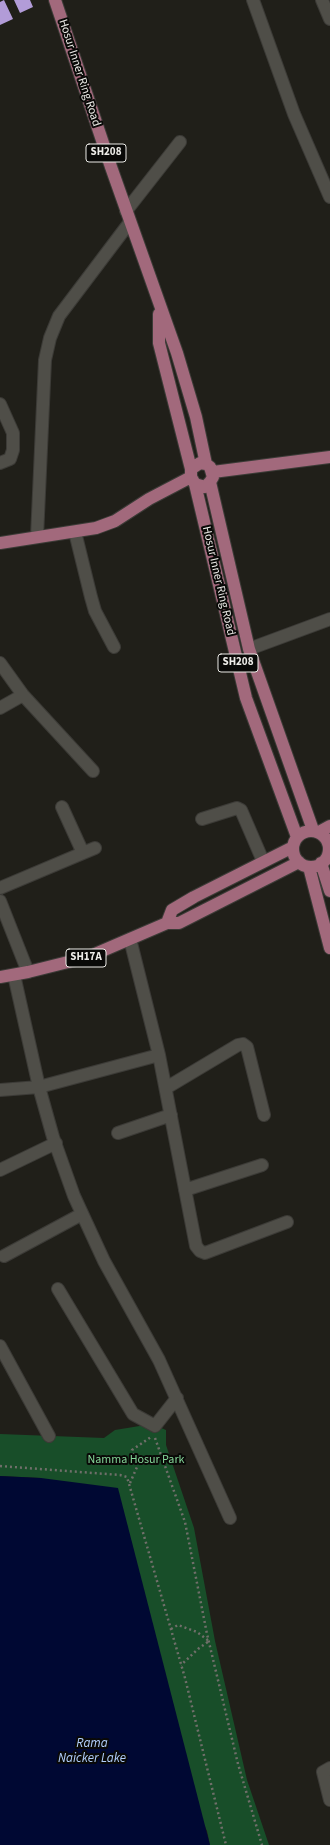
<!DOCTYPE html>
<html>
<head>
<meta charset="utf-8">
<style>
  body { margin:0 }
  canvas { display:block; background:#201f19 }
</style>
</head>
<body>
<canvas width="330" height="1845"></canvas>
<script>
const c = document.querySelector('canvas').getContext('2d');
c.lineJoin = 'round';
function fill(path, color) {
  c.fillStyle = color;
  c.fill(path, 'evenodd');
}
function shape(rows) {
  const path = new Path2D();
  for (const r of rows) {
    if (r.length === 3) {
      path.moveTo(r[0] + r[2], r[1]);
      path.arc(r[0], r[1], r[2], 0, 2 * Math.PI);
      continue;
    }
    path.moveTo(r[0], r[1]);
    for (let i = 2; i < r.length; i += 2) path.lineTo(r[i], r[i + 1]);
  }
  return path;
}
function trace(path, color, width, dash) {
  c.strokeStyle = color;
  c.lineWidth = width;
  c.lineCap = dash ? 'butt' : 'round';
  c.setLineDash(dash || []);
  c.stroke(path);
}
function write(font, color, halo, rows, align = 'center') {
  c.font = font + ' "Source Sans 3",sans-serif';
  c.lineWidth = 4;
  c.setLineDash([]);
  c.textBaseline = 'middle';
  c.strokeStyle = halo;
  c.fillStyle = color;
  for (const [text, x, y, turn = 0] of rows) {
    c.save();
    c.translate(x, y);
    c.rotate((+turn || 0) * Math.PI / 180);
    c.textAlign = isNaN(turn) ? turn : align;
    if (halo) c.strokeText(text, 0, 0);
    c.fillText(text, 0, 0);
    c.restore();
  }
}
const green = shape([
  [152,1424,166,1430,166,1445,194,1528,215,1641,247,1780,269,1845,210,1845,207,1831,41,1478,0,1476,0,1434,104,1438,115,1430]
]);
const water = shape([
  [0,1476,41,1478,118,1488,210,1845,0,1845]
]);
const building = shape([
  [4,0,13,19,0,25,0,2],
  [14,0,30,0,33,7,20,13]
]);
const path = shape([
  [155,1438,185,1522,207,1634,238,1764,262,1845],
  [0,1466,120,1475,127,1477,185,1678,226,1845],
  [130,1483,137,1467,132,1450,151,1437],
  [171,1629,178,1625,197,1632,209,1641,198,1649,181,1665]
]);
const minor = shape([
  [253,0,294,114,330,197],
  [322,0,330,19],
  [126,211,180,142],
  [0,404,13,433,13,450,10,459,0,463],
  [75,532,91,597,95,611,114,647],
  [37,537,45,360,50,338,59,316,130,222],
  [249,649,330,619],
  [0,663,23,695,93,771],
  [0,708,23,695],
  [202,819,237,808,241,810,263,861],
  [83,853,95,848],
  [0,888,83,853,62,807],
  [0,901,28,972],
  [130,939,159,1055,196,1246,200,1251,205,1253,287,1222],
  [14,975,39,1087,53,1137,74,1196,104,1261,159,1360,230,1518],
  [166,1088,238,1045,243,1044,247,1047,264,1115],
  [0,1090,39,1087,159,1055],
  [118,1133,171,1115],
  [0,1170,56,1143],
  [185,1190,262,1165],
  [4,1256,82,1214],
  [58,1289,133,1414,155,1426,177,1398],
  [0,1346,49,1436],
  [330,1768,323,1772,330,1800]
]);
const major = shape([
  [55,0,111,167,177,353,196,417,206,464],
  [159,314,159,343,191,469,191,477,195,484,205,487,210,482,213,477,210,467,206,464,200,463,191,469],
  [213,472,330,457],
  [210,482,249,649,313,830],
  [195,484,246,698,297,837],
  [0,543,96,528,115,521,149,499,191,477],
  [311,849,18],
  [319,832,330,826],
  [321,863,330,891],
  [309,867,330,948],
  [167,923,172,910,194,897,293,847],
  [0,977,28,972,88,957,167,923,179,923,299,862]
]);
const shields = [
  [106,153,40],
  [238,663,40],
  [86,958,40]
];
const shieldNames = [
  ["SH208",106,153],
  ["SH208",238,663],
  ["SH17A",86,958]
];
const streetNames = [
  ["Hosur Inner Ring Road",79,73,72],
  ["Hosur Inner Ring Road",218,581,77]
];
const parkNames = [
  ["Namma Hosur Park",136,1460]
];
const waterNames = [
  ["Rama",92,1744],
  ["Naicker Lake",92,1759]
];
fill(green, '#184e29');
fill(water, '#000833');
fill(building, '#b29cd8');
trace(minor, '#3c3b37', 14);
trace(major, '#3c3b37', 14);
trace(path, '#706f6a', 2.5, [2, 3]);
trace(minor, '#4f4e48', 12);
trace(major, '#a2697c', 12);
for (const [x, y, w] of shields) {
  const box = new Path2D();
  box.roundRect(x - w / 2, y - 9, w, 18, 3);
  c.fillStyle = '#090907';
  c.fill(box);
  trace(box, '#ecebe7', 1);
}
write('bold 11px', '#ecebe7', null, shieldNames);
write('12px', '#ecebe7', '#090907', streetNames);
write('12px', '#84d598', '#090907', parkNames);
write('italic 13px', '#b1cefb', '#090907', waterNames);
</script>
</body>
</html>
